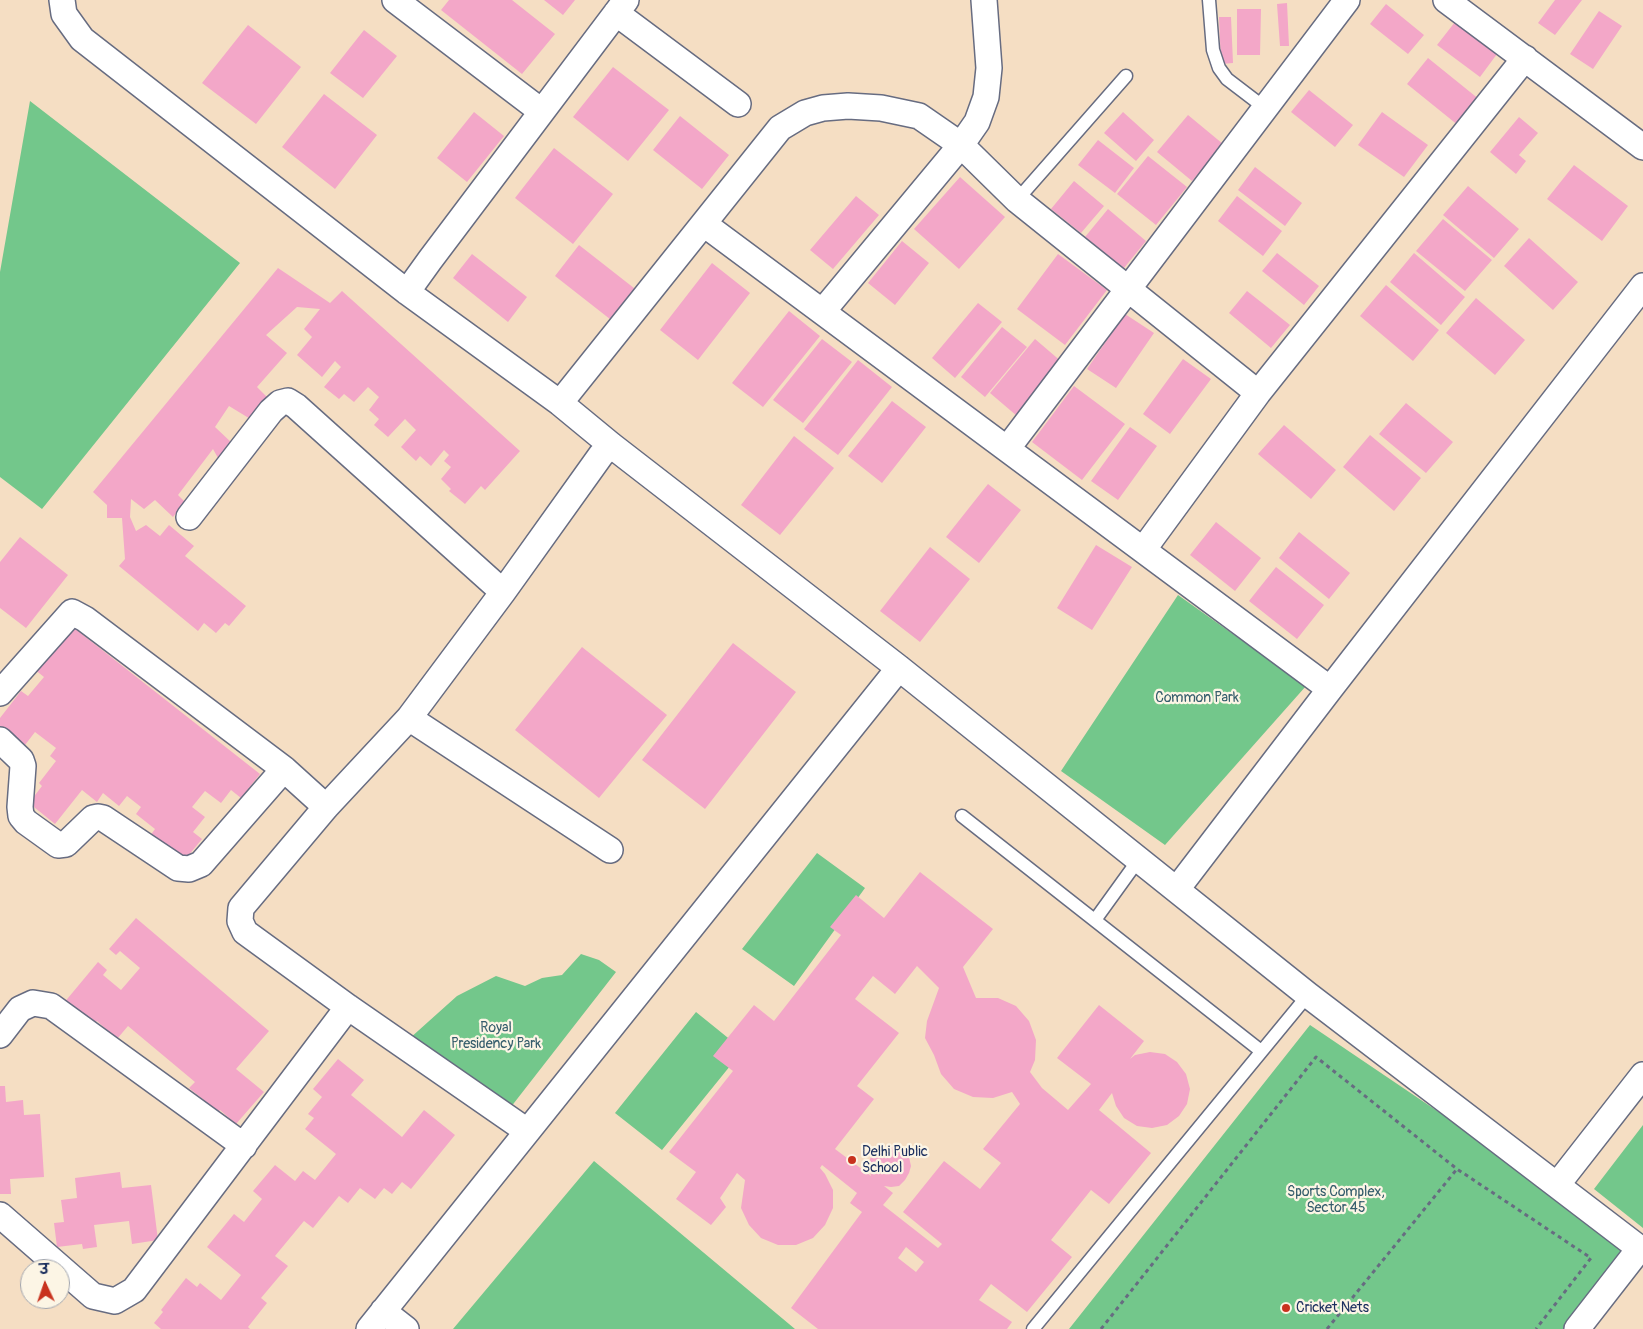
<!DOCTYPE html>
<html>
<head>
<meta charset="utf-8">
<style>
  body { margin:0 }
  #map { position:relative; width:1643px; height:1329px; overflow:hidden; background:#f5dec3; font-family:Pangolin,"Playpen Sans Deva",sans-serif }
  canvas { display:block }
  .north { position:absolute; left:20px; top:1259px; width:50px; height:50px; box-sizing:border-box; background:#fcf5e5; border:1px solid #a2a6af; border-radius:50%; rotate:357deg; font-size:14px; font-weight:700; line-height:20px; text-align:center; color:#1b2f5e }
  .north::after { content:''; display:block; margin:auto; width:18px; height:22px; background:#c8321e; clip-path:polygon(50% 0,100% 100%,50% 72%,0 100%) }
</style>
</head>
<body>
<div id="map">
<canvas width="1643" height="1329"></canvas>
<div class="north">उ</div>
</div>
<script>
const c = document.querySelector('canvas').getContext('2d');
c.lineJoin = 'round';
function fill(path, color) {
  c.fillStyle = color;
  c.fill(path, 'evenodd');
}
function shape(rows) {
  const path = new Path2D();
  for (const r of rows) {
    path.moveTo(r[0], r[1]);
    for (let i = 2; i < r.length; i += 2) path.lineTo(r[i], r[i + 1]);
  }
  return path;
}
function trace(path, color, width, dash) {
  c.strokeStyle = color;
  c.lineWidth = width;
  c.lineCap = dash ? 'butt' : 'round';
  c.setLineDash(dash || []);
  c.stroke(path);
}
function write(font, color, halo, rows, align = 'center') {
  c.font = font + ' Pangolin,sans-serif';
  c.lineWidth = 4.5;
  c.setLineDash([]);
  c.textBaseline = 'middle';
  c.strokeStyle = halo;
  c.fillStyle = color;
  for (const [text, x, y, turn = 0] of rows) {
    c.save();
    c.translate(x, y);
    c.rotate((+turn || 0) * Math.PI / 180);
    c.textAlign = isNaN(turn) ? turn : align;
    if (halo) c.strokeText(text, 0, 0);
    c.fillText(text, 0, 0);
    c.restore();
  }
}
const green = shape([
  [30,101,240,263,42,509,0,477,0,272],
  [1178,595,1306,686,1165,845,1061,771],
  [817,853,865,888,794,986,742,949],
  [581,954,599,960,616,972,507,1112,409,1039,457,996,496,976,525,986,542,978,562,975],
  [696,1012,743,1050,662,1150,615,1113],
  [1310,1025,1634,1244,1565,1329,1069,1329],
  [1643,1125,1643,1228,1594,1189],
  [594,1161,795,1329,453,1329]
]);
const building = shape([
  [449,0,512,0,555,34,522,74,441,10],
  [544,0,575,0,563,15],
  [1555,0,1582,0,1555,35,1538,23],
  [1287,3,1289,46,1280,46,1277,4],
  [1386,4,1424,35,1408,54,1370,24],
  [1237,9,1261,9,1260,55,1237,55],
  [1599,11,1622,26,1593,69,1570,54],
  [1219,17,1231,17,1233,63,1221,64],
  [1455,22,1497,54,1480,77,1437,45],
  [248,25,301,67,256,124,202,83],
  [364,30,397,56,363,98,330,73],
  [1428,58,1480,100,1459,126,1407,84],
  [613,67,669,110,628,161,573,117],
  [1309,90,1353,125,1335,147,1291,112],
  [324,94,377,135,335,189,282,147],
  [474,112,504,136,467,182,437,158],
  [1123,112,1154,140,1136,161,1104,133],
  [1382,112,1428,145,1404,177,1358,145],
  [1188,115,1223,144,1192,181,1157,152],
  [680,116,729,155,702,189,653,150],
  [1519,117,1538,133,1519,155,1526,161,1516,174,1490,152],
  [1098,140,1134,168,1115,193,1078,165],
  [554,148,613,194,573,244,515,198],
  [1148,156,1187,187,1156,225,1117,194],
  [1574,165,1628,206,1602,241,1547,199],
  [1255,167,1302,203,1285,226,1238,190],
  [960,177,1005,217,959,269,914,229],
  [1074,181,1104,206,1081,233,1051,209],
  [1468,186,1519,229,1494,258,1443,215],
  [856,196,879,215,833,269,810,250],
  [1237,196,1282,231,1263,256,1218,221],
  [1108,209,1146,241,1124,268,1085,237],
  [1443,219,1492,260,1465,291,1416,251],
  [1529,238,1578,282,1553,310,1504,266],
  [902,241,929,263,895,305,868,283],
  [579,245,639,292,615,323,555,276],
  [1277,253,1319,286,1304,305,1262,271],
  [1414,253,1465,297,1441,325,1390,282],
  [472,254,527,297,508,322,453,278],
  [1058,254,1107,290,1065,345,1017,309],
  [712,263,750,293,698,360,660,330],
  [278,268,330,303,342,291,520,451,485,490,481,486,465,504,449,491,451,489,441,479,451,467,444,461,449,455,444,450,431,466,420,456,416,461,401,447,416,430,405,419,388,437,374,425,379,419,369,410,379,397,368,387,354,402,344,394,339,399,324,387,341,367,335,361,322,377,297,355,312,337,304,329,320,309,297,307,266,335,287,353,257,387,270,400,252,420,229,406,215,427,233,444,218,458,213,449,178,495,185,502,173,517,155,500,144,509,131,499,130,517,136,531,146,525,160,536,169,525,194,546,185,556,246,606,229,626,225,623,216,633,204,623,198,631,119,566,125,559,122,518,107,518,107,505,93,492],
  [1386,285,1439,330,1413,361,1360,316],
  [1247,291,1290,325,1271,348,1229,313],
  [1476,298,1525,340,1495,375,1446,333],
  [978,303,1002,322,955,378,932,358],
  [789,311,820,336,763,407,732,383],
  [1125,314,1154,333,1116,388,1087,369],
  [1002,327,1027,347,985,397,961,377],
  [822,339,852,362,803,423,773,400],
  [1035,339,1063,363,1017,416,990,393],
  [1183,359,1211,379,1170,434,1143,414],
  [858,360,892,387,838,455,804,429],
  [1074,386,1125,424,1082,480,1032,442],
  [892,401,926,427,882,483,848,456],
  [1406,403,1453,442,1426,473,1379,434],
  [1284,425,1336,470,1311,499,1258,454],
  [1130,427,1157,446,1118,500,1091,481],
  [1370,435,1421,478,1394,511,1343,467],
  [794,436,834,468,780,535,741,505],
  [988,484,1021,510,979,563,946,537],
  [1216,522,1261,558,1235,591,1190,555],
  [1299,532,1350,573,1329,599,1279,558],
  [20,537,68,575,26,628,0,608,0,562],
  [1096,545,1132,567,1092,630,1057,608],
  [930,547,970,579,920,642,880,611],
  [1276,567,1324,605,1297,639,1249,601],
  [69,624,260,774,241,798,231,790,221,803,205,791,192,807,205,817,193,832,202,839,183,862,150,836,155,829,136,814,141,807,127,796,119,806,103,793,97,802,82,790,55,824,29,803,42,786,39,783,56,761,50,756,56,748,35,732,25,745,0,726,0,718,21,691,28,696,44,677,34,669],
  [733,643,796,692,705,809,642,760],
  [582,647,667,715,599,798,515,730],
  [920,872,993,929,963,967,976,998,998,998,1016,1006,1029,1021,1036,1040,1035,1060,1030,1072,1042,1088,1068,1110,1091,1084,1057,1058,1099,1005,1144,1041,1130,1059,1135,1055,1150,1052,1165,1054,1177,1062,1186,1074,1190,1089,1187,1104,1179,1116,1167,1125,1152,1128,1137,1126,1124,1118,1116,1106,1112,1093,1099,1110,1151,1153,1109,1204,1091,1190,1051,1240,1072,1257,1027,1312,991,1284,979,1300,1012,1322,1007,1329,818,1329,791,1308,862,1212,850,1203,857,1193,822,1165,820,1168,825,1174,833,1190,833,1208,825,1225,813,1238,796,1245,778,1245,761,1238,749,1225,741,1208,745,1180,737,1173,720,1198,726,1207,711,1225,676,1199,696,1172,669,1152,733,1071,713,1056,754,1005,774,1021,841,935,830,927,856,895,884,918],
  [917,966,939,988,927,1021,925,1038,934,1055,941,1074,954,1089,973,1097,993,1098,1012,1092,1020,1104,983,1149,1001,1163,980,1189,944,1161,903,1212,942,1244,938,1248,883,1205,893,1193,884,1186,891,1187,899,1186,905,1180,909,1173,911,1166,909,1157,904,1151,897,1147,889,1146,881,1148,874,1152,870,1159,869,1168,871,1176,835,1149,874,1099,857,1086,899,1033,855,999,873,976,895,994],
  [906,1247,924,1262,916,1272,898,1258],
  [136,918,269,1031,236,1069,264,1092,236,1124,220,1110,214,1116,207,1110,210,1105,189,1088,195,1082,128,1026,117,1039,97,1021,91,1027,63,1004,98,962,107,970,103,975,121,990,140,968,120,951,116,955,109,949],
  [338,1059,364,1080,351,1095,402,1137,424,1110,455,1135,411,1189,402,1182,392,1194,384,1188,375,1199,360,1188,348,1203,339,1196,313,1228,304,1221,275,1256,288,1266,261,1298,267,1303,248,1327,250,1329,161,1329,154,1323,163,1312,161,1310,186,1278,197,1287,200,1283,221,1300,241,1275,207,1247,234,1214,244,1222,262,1199,253,1191,275,1165,295,1181,303,1171,315,1180,336,1154,305,1129,314,1118,308,1114,322,1097,313,1089],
  [0,1086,5,1086,6,1102,23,1100,24,1115,40,1114,44,1177,10,1179,11,1194,0,1194],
  [120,1172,122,1188,151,1185,158,1240,132,1244,129,1221,94,1225,97,1247,83,1249,82,1244,57,1247,54,1223,64,1222,61,1200,77,1198,75,1178]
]);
const path = shape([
  [1101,1329,1316,1057,1457,1169,1591,1258,1536,1329],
  [1327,1329,1457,1169]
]);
const lane = shape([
  [1209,0,1213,50,1219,68,1227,79,1265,108],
  [1017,200,1126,76],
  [962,816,1261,1051],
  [1095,920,1139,859],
  [1033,1329,1308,995]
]);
const street = shape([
  [62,0,64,14,82,39,407,292,560,403,611,445,899,668,1308,995,1643,1251],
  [395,0,541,111],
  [1446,0,1643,147],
  [616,13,738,104],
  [704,224,1330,689],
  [407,292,430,260,626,0],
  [823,311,961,145,977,122,986,97,989,68,984,0],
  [560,403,780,128,805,113,823,108,848,106,881,108,919,116,961,145,1017,200,1258,393],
  [1007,449,1347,0],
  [189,517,271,411,280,403,288,401,296,406,503,592],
  [1143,550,1258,393,1525,58],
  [0,693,72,612,85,619,284,769,326,807],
  [409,718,610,850],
  [0,740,21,760,23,766,20,807,21,816,26,822,58,845,66,844,93,818,98,817,103,818,178,868,189,869,201,864,284,769],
  [1177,889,1330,689,1643,286],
  [0,1035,20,1009,33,1003,51,1006,244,1146],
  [527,1131,348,1007,245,932,240,921,241,908,326,807,409,718,503,592,601,455,611,445],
  [1557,1185,1643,1075],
  [0,1215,93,1296,115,1301,134,1290,348,1007],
  [383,1311,406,1329],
  [369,1329,899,668],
  [1577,1329,1640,1248]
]);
const markers = [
  [852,1160,5,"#c8321e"],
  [1286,1308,5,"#c8321e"]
];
const parkNames = [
  ["Common Park",1197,698],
  ["Royal",496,1028],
  ["Presidency Park",496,1044],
  ["Sports Complex,",1336,1192],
  ["Sector 45",1336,1208]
];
const poiNames = [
  ["Delhi Public",862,1152],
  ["School",862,1168],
  ["Cricket Nets",1296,1308]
];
fill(green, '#73c78b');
fill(building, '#f3a7c8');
trace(lane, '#676c81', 15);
trace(street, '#676c81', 28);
trace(path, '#676c81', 3, [4, 4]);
trace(lane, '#fff', 12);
trace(street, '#fff', 25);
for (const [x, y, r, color] of markers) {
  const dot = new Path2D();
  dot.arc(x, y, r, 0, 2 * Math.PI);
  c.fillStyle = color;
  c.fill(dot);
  trace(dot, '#fcf5e5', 2);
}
write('14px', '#355d6c', '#fcf5e5', parkNames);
write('14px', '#1b2f5e', '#fcf5e5', poiNames, 'left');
</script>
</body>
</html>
